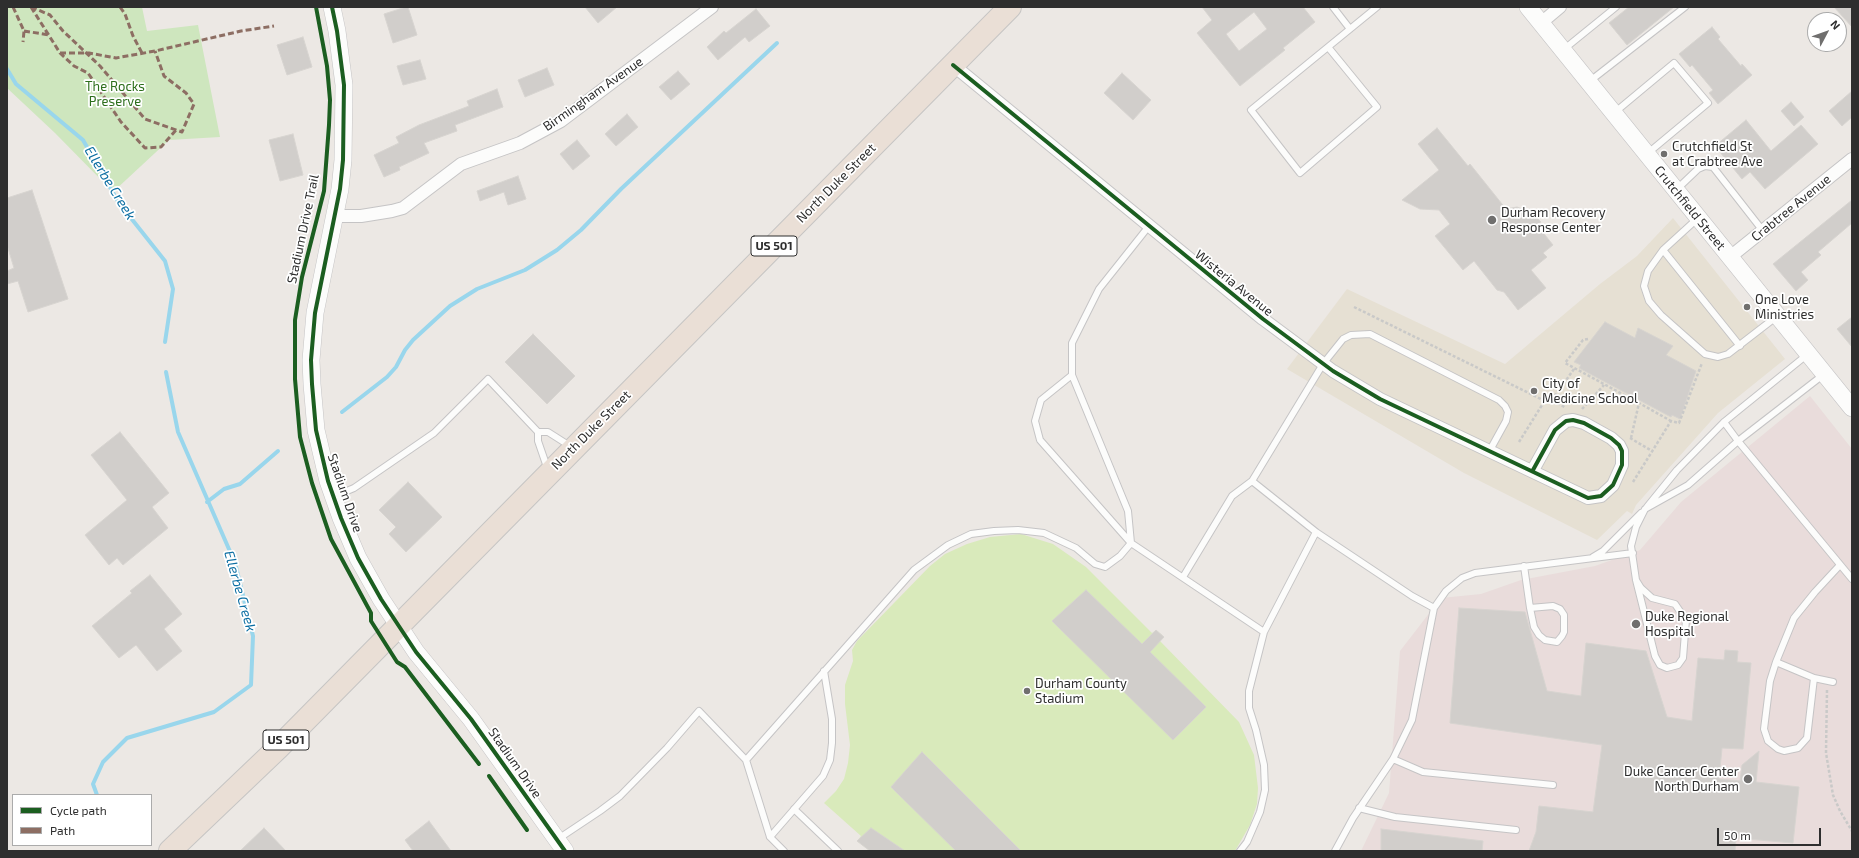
<!DOCTYPE html>
<html>
<head>
<meta charset="utf-8">
<style>
  body { margin:0 }
  #map { position:relative; width:1859px; height:858px; overflow:hidden; background:#ece8e4; font-family:"Exo 2",sans-serif }
  canvas { display:block }
  .frame { position:absolute; inset:0; border:8px solid #2e2e2e; pointer-events:none }
  .legend { position:absolute; left:12px; top:794px; width:140px; height:52px; box-sizing:border-box; background:#fff; border:1px solid #ababab; margin:0; padding:5px 7px; list-style:none; font-size:12px; color:#2e2e2e }
  .legend li { display:flex; align-items:center; gap:8px; height:20px }
  .legend b { width:20px; border:1px solid #ababab }
  .north { position:absolute; left:1807px; top:12px; width:40px; height:40px; box-sizing:border-box; background:#fff; border:1px solid #ababab; border-radius:50%; rotate:49deg; font-size:11px; font-weight:700; line-height:16px; text-align:center; color:#2e2e2e }
  .north::after { content:''; display:block; margin:auto; width:14px; height:18px; background:#706f6e; clip-path:polygon(50% 0,100% 100%,50% 72%,0 100%) }
  .scale { position:absolute; left:1717px; top:828px; width:104px; height:18px; box-sizing:border-box; border:2px solid #2e2e2e; border-top:0; padding-left:5px; font-size:12px; line-height:14px; white-space:nowrap; color:#2e2e2e; -webkit-text-stroke:3px #fff; paint-order:stroke }
</style>
</head>
<body>
<div id="map">
<canvas width="1859" height="858"></canvas>
<div class="frame"></div>
<ul class="legend">
<li><b style="height:5px;background:#1b5e20"></b>Cycle path</li>
<li><b style="height:5px;background:#8d6e63"></b>Path</li>
</ul>
<div class="north">N</div>
<div class="scale">50 m</div>
</div>
<script>
const c = document.querySelector('canvas').getContext('2d');
c.lineJoin = 'round';
function fill(path, color) {
  c.fillStyle = color;
  c.fill(path, 'evenodd');
}
function shape(rows) {
  const path = new Path2D();
  for (const r of rows) {
    path.moveTo(r[0], r[1]);
    for (let i = 2; i < r.length; i += 2) path.lineTo(r[i], r[i + 1]);
  }
  return path;
}
function trace(path, color, width, dash) {
  c.strokeStyle = color;
  c.lineWidth = width;
  c.lineCap = dash ? 'butt' : 'round';
  c.setLineDash(dash || []);
  c.stroke(path);
}
function write(font, color, halo, rows, align = 'center') {
  c.font = font + ' "Exo 2",sans-serif';
  c.lineWidth = 3.5;
  c.setLineDash([]);
  c.textBaseline = 'middle';
  c.strokeStyle = halo;
  c.fillStyle = color;
  for (const [text, x, y, turn = 0] of rows) {
    c.save();
    c.translate(x, y);
    c.rotate((+turn || 0) * Math.PI / 180);
    c.textAlign = isNaN(turn) ? turn : align;
    if (halo) c.strokeText(text, 0, 0);
    c.fillText(text, 0, 0);
    c.restore();
  }
}
const education = shape([
  [1673,218,1785,359,1718,413,1636,505,1632,514,1627,511,1597,540,1464,473,1287,369,1347,289,1505,364,1600,284,1637,256]
]);
const medical = shape([
  [1810,396,1852,449,1852,851,1361,851,1389,793,1400,651,1441,598,1481,594,1521,580,1595,566,1640,550,1681,502]
]);
const green = shape([
  [7,7,142,7,147,31,198,25,220,137,169,140,113,192,55,133,7,88]
]);
const pitch = shape([
  [1021,534,1053,544,1086,567,1152,633,1156,630,1164,637,1160,641,1239,722,1254,755,1258,788,1257,804,1250,825,1235,851,870,851,857,841,861,836,824,803,836,791,844,779,848,763,850,745,845,704,845,685,853,661,852,650,857,641,930,566,945,554,967,544,990,537]
]);
const stream = shape([
  [7,69,16,84,83,140,119,203,165,261,173,289,165,342],
  [342,412,387,377,396,367,405,350,413,340,450,306,477,289,525,270,557,250,581,230,621,189,777,43],
  [207,502,224,489,240,484,278,451],
  [97,795,93,784,103,762,127,738,214,712,251,685,253,636,235,563,178,432,166,372]
]);
const building = shape([
  [406,7,408,7,417,35,393,43,384,14,406,7],
  [585,7,617,7,598,23,585,7],
  [1202,7,1303,7,1315,22,1283,48,1285,50,1240,86,1197,33,1212,20,1202,7],
  [1254,12,1267,29,1239,51,1226,34,1254,12],
  [1629,7,1674,7,1627,45,1609,23,1629,7],
  [1834,7,1852,7,1852,27,1834,7],
  [756,9,770,26,749,42,745,37,718,60,707,47,724,31,726,33,756,9],
  [1712,27,1720,37,1718,39,1741,66,1742,64,1752,75,1718,104,1709,93,1713,90,1692,65,1690,67,1679,54,1712,27],
  [303,37,312,67,287,75,277,45,303,37],
  [420,60,426,79,403,85,397,66,420,60],
  [547,68,554,85,525,97,518,80,547,68],
  [678,71,690,84,671,100,659,87,678,71],
  [1122,73,1151,100,1133,120,1104,93,1122,73],
  [497,89,503,107,455,125,457,131,424,143,429,153,399,167,400,170,384,177,374,155,399,143,396,137,419,125,469,106,467,101,497,89],
  [1852,91,1852,117,1842,126,1829,111,1852,91],
  [1791,102,1804,117,1794,126,1781,111,1791,102],
  [627,114,638,127,616,146,605,134,627,114],
  [1746,120,1771,151,1801,125,1818,144,1765,189,1750,172,1742,179,1715,146,1746,120],
  [1437,128,1468,166,1470,164,1506,209,1517,207,1532,213,1541,222,1537,225,1553,245,1543,253,1547,257,1531,270,1546,288,1518,310,1504,292,1497,290,1474,261,1463,270,1435,236,1450,224,1439,210,1420,209,1402,200,1439,170,1418,144,1437,128],
  [293,134,303,175,280,181,269,140,293,134],
  [577,140,590,156,573,170,560,154,577,140],
  [518,176,526,199,508,205,504,192,480,201,477,191,518,176],
  [32,190,68,299,28,312,18,281,7,284,7,271,14,268,7,245,7,198,32,190],
  [1852,200,1852,223,1818,252,1821,255,1801,272,1808,280,1796,291,1773,264,1852,200],
  [1852,317,1852,347,1837,329,1852,317],
  [1605,322,1635,338,1638,328,1673,346,1666,355,1696,371,1680,419,1672,415,1671,417,1579,368,1581,365,1574,362,1605,322],
  [533,334,575,376,547,404,505,362,533,334],
  [120,432,169,493,152,507,168,528,123,565,117,558,109,565,85,535,127,500,91,455,120,432],
  [408,482,442,517,406,552,389,534,396,527,379,510,408,482],
  [150,575,182,614,164,629,182,651,157,671,136,645,119,658,92,626,132,593,130,591,150,575],
  [1086,590,1142,644,1156,630,1164,637,1150,652,1206,707,1173,740,1052,621,1086,590],
  [1459,608,1525,612,1547,691,1581,696,1586,643,1646,651,1667,717,1692,721,1698,658,1724,660,1725,650,1738,651,1737,662,1751,663,1743,749,1722,748,1719,779,1740,781,1742,765,1759,751,1756,782,1799,787,1793,843,1736,838,1735,851,1529,851,1536,832,1539,806,1593,812,1602,745,1450,723,1459,608],
  [922,752,1021,851,956,851,891,787,922,752],
  [429,821,451,851,413,851,405,840,429,821],
  [264,828,286,851,240,851,264,828],
  [871,828,905,851,870,851,857,841,871,828],
  [1381,829,1483,841,1482,851,1381,851,1381,829]
]);
const path = shape([
  [1354,307,1545,401],
  [1588,339,1583,340,1565,363,1639,403],
  [1552,400,1574,369],
  [1582,409,1604,385],
  [1630,438,1652,451],
  [1631,438,1639,403,1671,421],
  [1519,442,1547,397,1566,408],
  [1633,482,1671,421,1679,423,1702,363],
  [1827,690,1826,753,1833,795,1840,811,1852,831]
]);
const lane = shape([
  [1333,7,1350,29],
  [1328,47,1377,107,1300,173,1251,110,1328,47,1377,7],
  [1563,50,1616,7],
  [1590,81,1685,7],
  [1614,113,1674,63,1708,103,1648,153],
  [1677,189,1698,169,1705,166,1713,167,1763,231],
  [1697,219,1663,250,1648,271,1644,286,1649,301,1661,315,1705,354,1718,357,1728,354,1776,317],
  [1663,250,1740,346],
  [1072,375,1128,511,1131,543,1040,440,1035,421,1041,400,1072,375,1072,343,1099,289,1149,226],
  [1724,422,1738,441,1852,579],
  [538,432,548,432,570,446],
  [335,496,354,488,434,433,488,379,538,432,538,441,548,470],
  [1647,507,1677,470,1724,422,1808,354],
  [1316,532,1412,596,1434,608],
  [1593,557,1603,551,1641,513],
  [1524,566,1530,608,1534,627,1539,635,1545,640,1557,642,1562,636,1564,632,1564,615,1560,609,1553,606,1530,608],
  [1183,577,1232,496,1252,481],
  [1636,580,1641,588,1652,598,1675,604,1686,620,1683,658,1678,665,1667,668,1660,665,1655,656,1636,580,1631,546,1636,527,1645,509,1688,485,1738,441,1823,375],
  [1264,632,1316,532,1252,481,1323,364,1343,339,1351,335,1370,334,1499,400,1505,406,1508,412,1506,421,1490,450],
  [1776,662,1814,678,1833,682],
  [1814,678,1807,738,1798,748,1784,751,1778,749,1768,741,1764,729,1770,681,1776,662,1794,618,1815,592,1840,565],
  [1393,759,1423,772,1553,785],
  [746,760,914,570,948,545,971,534,994,531,1018,530,1044,533,1076,548,1095,564,1105,567,1120,556,1131,543,1264,632,1249,691,1249,708,1256,730,1264,765,1265,790,1260,812,1247,842,1240,851],
  [1359,808,1395,817,1516,830],
  [794,809,838,851],
  [770,837,823,776,830,760,832,743,832,719,824,671],
  [558,839,600,811,620,796,667,748,699,711,746,760,770,837,784,851],
  [1335,851,1353,818,1393,759,1412,720,1434,608,1446,591,1462,578,1475,573,1633,553]
]);
const street = shape([
  [1541,23,1560,7],
  [953,65,1263,319,1333,371,1380,399,1588,498,1601,496,1613,485,1622,465,1622,451,1619,445,1611,438,1584,423,1573,420,1566,421,1555,430,1533,470],
  [335,216,361,216,392,211,403,208,461,164,520,143,561,121,712,7],
  [1730,257,1852,159]
]);
const secondary = shape([
  [332,7,337,31,344,85,343,160,340,189,315,313,311,360,312,384,316,430,328,481,341,518,358,558,381,599,416,652,471,719,565,851],
  [1528,7,1852,408]
]);
const highway = shape([
  [170,851,278,748,1010,7]
]);
const quiet = shape([
  [13,7,24,31,23,42],
  [31,7,50,15,63,31,100,66,145,119,182,132,194,104,186,93,164,76,155,51],
  [31,7,60,53,74,66,88,73,121,122,145,148,161,147,176,130],
  [120,7,125,14,133,36,142,53],
  [24,31,50,35],
  [60,53,89,53,116,58,155,51,241,31,274,26]
]);
const cycleway = shape([
  [316,7,327,66,330,100,329,125,324,191,302,277,295,320,295,379,300,437,312,483,331,539,371,613,371,621,397,662,405,667,479,764],
  [332,7,337,31,344,85,343,160,340,189,315,313,311,360,312,384,316,430,328,481,341,518,358,558,381,599,416,652,471,719,565,851],
  [953,65,1263,319,1333,371,1380,399,1588,498,1601,496,1613,485,1622,465,1622,451,1619,445,1611,438,1584,423,1573,420,1566,421,1555,430,1533,470],
  [489,776,527,830]
]);
const markers = [
  [1664,154,4,"#706f6e"],
  [1492,220,5,"#706f6e"],
  [1747,307,4,"#706f6e"],
  [1534,391,4,"#706f6e"],
  [1636,624,5,"#706f6e"],
  [1027,691,4,"#706f6e"],
  [1748,779,5,"#706f6e"]
];
const shields = [
  [774,246,46],
  [286,740,46]
];
const shieldNames = [
  ["US 501",774,246],
  ["US 501",286,740]
];
const parkNames = [
  ["The Rocks",115,87],
  ["Preserve",115,102]
];
const streetNames = [
  ["Birmingham Avenue",593,94,-35],
  ["North Duke Street",836,183,-45],
  ["Crutchfield Street",1690,208,51],
  ["Crabtree Avenue",1791,208,-39],
  ["Stadium Drive Trail",303,229,-78],
  ["Wisteria Avenue",1234,283,39],
  ["North Duke Street",591,430,-45],
  ["Stadium Drive",345,493,71],
  ["Stadium Drive",515,763,55]
];
const poiNames = [
  ["Crutchfield St",1672,147],
  ["at Crabtree Ave",1672,162],
  ["Durham Recovery",1501,213],
  ["Response Center",1501,228],
  ["One Love",1755,300],
  ["Ministries",1755,315],
  ["City of",1542,384],
  ["Medicine School",1542,399],
  ["Duke Regional",1645,617],
  ["Hospital",1645,632],
  ["Durham County",1035,684],
  ["Stadium",1035,699],
  ["Duke Cancer Center",1739,772,"right"],
  ["North Durham",1739,787,"right"]
];
const waterNames = [
  ["Ellerbe Creek",110,183,58],
  ["Ellerbe Creek",240,591,74]
];
fill(education, '#e6e0d3');
fill(medical, '#e9dcdb');
fill(green, '#cee6be');
fill(pitch, '#d9eabb');
trace(stream, '#99d6ec', 4);
fill(building, '#d1cecb');
trace(building, '#d7d4d0', 1);
trace(lane, '#c5c4c5', 8);
trace(street, '#c5c4c5', 14);
trace(secondary, '#c5c4c5', 18);
trace(highway, '#c6c5c4', 24);
trace(path, '#c9c9c8', 2.5, [3, 2]);
trace(lane, '#fcfcfb', 6);
trace(street, '#fcfcfb', 12);
trace(secondary, '#fcfcfb', 17);
trace(highway, '#eadfd6', 22);
trace(quiet, '#8d6e63', 3, [6, 3]);
trace(cycleway, '#1b5e20', 4);
for (const [x, y, r, color] of markers) {
  const dot = new Path2D();
  dot.arc(x, y, r, 0, 2 * Math.PI);
  c.fillStyle = color;
  c.fill(dot);
  trace(dot, '#fff', 1.5);
}
for (const [x, y, w] of shields) {
  const box = new Path2D();
  box.roundRect(x - w / 2, y - 10, w, 20, 3);
  c.fillStyle = '#fff';
  c.fill(box);
  trace(box, '#2e2e2e', 1);
}
write('bold 12px', '#2e2e2e', null, shieldNames);
write('13px', '#2c6e1b', '#fff', parkNames);
write('13px', '#2e2e2e', '#fff', streetNames);
write('13px', '#2e2e2e', '#fff', poiNames, 'left');
write('italic 14px', '#0d6fa3', '#fff', waterNames);
</script>
</body>
</html>
